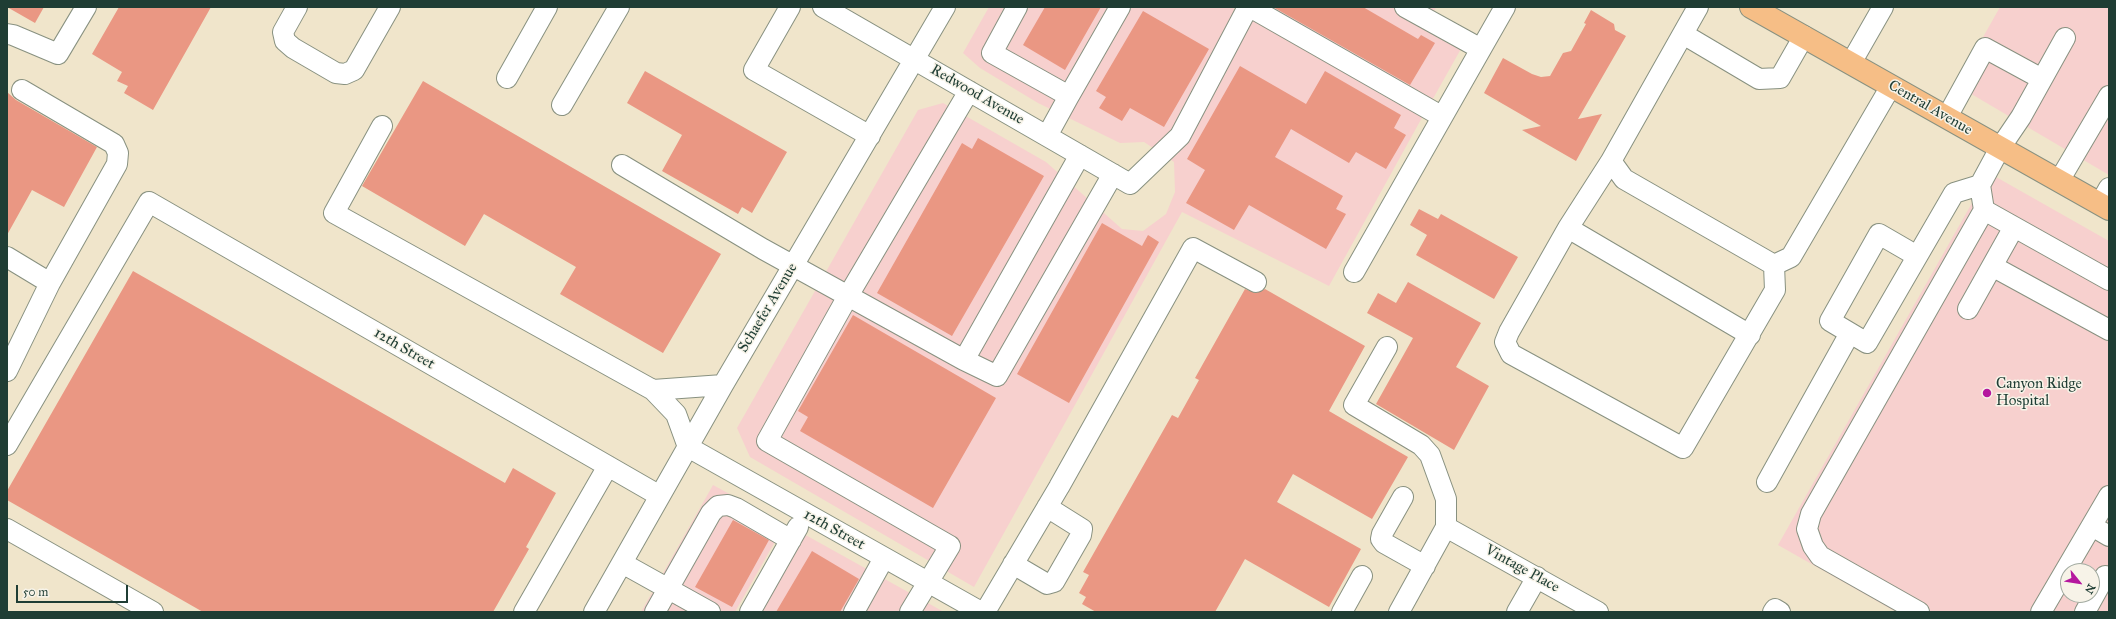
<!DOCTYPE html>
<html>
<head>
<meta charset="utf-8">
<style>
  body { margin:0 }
  #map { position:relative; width:2116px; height:619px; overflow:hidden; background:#f0e5cb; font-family:"IM FELL Great Primer",serif }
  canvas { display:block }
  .frame { position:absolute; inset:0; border:8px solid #1f3d34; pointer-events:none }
  .north { position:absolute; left:2060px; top:563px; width:40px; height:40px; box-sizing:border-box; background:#f7f3e8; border:1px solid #a1aaa0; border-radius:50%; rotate:120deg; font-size:11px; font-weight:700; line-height:16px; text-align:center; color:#1f3d34 }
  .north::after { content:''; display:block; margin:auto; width:14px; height:18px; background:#b5179e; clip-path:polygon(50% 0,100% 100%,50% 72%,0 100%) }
  .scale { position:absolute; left:16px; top:585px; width:112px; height:18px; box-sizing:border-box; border:2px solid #1f3d34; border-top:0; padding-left:5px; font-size:12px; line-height:14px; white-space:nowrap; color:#1f3d34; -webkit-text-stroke:3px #f7f3e8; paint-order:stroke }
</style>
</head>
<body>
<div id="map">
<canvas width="2116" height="619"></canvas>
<div class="frame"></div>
<div class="north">N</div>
<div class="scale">50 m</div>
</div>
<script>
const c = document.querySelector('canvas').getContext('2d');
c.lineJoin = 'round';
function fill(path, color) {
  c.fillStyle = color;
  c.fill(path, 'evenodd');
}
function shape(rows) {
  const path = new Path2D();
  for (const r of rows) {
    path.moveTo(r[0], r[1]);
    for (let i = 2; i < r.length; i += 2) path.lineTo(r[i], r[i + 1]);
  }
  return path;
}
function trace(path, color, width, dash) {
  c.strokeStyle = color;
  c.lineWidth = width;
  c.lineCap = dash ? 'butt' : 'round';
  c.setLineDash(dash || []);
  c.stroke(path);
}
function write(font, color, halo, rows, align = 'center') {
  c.font = font + ' "IM FELL Great Primer",serif';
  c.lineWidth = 3;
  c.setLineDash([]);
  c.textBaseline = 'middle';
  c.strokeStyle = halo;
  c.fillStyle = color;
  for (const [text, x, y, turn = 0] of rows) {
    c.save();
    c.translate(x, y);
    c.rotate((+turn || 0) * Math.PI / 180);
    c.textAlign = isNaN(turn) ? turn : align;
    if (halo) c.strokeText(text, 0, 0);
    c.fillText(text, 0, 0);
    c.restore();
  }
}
const built = shape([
  [989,7,1231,7,1424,114,1329,286,1182,212,974,587,750,457,737,428,918,110,943,103,1046,162,1122,229,1143,231,1166,214,1175,192,1174,162,1144,142,1120,143,1038,103,980,68,963,53],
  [1259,7,1436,7,1434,12,1471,31,1430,104],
  [2000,7,2109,7,2109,175,1956,85],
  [1989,173,2109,241,2109,612,1896,612,1778,545],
  [2068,571,2092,571,2092,595,2068,595],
  [713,485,785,524,735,612,641,612],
  [802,533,944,612,756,612]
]);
const building = shape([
  [7,7,44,7,35,23],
  [119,7,211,7,153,110,124,93,128,86,117,81,122,72,92,54],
  [1045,7,1101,7,1065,70,1023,45],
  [1273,7,1363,7,1418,39,1421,35,1435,43,1410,85],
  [1591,10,1614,24,1615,30,1626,36,1578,119,1602,114,1576,161,1522,130,1541,126,1484,93,1503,58,1532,74,1541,77,1550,76,1563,53,1571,51,1586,24,1584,23],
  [1143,11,1209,49,1164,127,1130,108,1122,121,1099,108,1106,97,1096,91],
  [1240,66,1306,104,1325,71,1401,115,1394,128,1406,135,1386,169,1356,152,1349,163,1291,129,1275,157,1343,196,1336,209,1346,214,1326,249,1249,205,1234,230,1186,203,1205,170,1187,159],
  [645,71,787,152,752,213,742,207,738,214,662,171,682,135,627,103],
  [423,81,721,254,663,353,560,294,576,267,484,214,465,246,362,186],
  [7,92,16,100,97,147,64,207,32,190,7,235],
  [978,138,1044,176,952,336,877,293,962,143,972,149],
  [1419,209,1438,219,1441,214,1518,257,1494,299,1416,255,1427,235,1410,225],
  [1102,223,1142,246,1148,235,1159,242,1069,403,1017,374],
  [133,271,505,483,513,468,556,493,526,547,529,549,493,612,203,612,7,500,7,491],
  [1408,282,1481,323,1456,367,1489,386,1454,450,1376,404,1413,338,1367,313,1378,293,1396,303],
  [1245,289,1256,293,1265,289,1365,346,1329,411,1408,457,1372,519,1293,474,1277,502,1361,549,1329,607,1245,559,1215,612,1096,612,1082,604,1086,597,1079,593,1089,575,1083,572,1172,415,1178,418,1199,380,1195,378],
  [853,315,996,398,933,508,800,431,808,417,798,411],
  [733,520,769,540,732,607,695,587],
  [812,551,859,579,840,612,776,612]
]);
const minor = shape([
  [297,7,283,32,285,41,293,48,336,73,345,74,354,70,390,7],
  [790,7,754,70,870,136],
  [823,7,1130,184,1180,136,1248,7],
  [1017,7,992,53,1069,96,1120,7],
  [1250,7,1441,116],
  [1405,7,1481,49,1505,7],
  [1698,7,1611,161,1624,179,1774,265,1791,257,1891,86],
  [7,34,13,35,58,54,86,7],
  [1683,34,1759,79,1780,78,1804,36],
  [1851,63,1883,7],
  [507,78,547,7],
  [22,90,114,144,118,153,117,164,50,283],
  [562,105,619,7],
  [1947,117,1985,48,2042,79],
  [382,126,334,213,653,390,676,414,688,447,981,612],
  [1047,136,1069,96],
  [1611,161,1568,228,1509,332,1505,342,1511,354,1683,448,1775,290,1774,265],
  [622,165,763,249,964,360,1080,155],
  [2059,181,2109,96],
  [2100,204,2109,188],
  [1984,210,2109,280],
  [1568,228,1750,335],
  [1917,256,1879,234,1830,321,1867,343,1954,193,1980,185],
  [7,257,50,283,7,371],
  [1992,266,2109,330],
  [1354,272,1481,49],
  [1968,309,2014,227],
  [1387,347,1354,405,1421,445,1430,455,1446,499,1446,527],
  [964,360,997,376,1113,174],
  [653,390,723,385],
  [7,445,149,202,660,496],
  [1767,482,1850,333],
  [1403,497,1382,534,1381,539,1384,543,1425,566],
  [2092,526,2109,536],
  [1446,527,1598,612],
  [7,529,153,612],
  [622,563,710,612],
  [1013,564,1047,584,1054,582,1081,535,1082,529,1047,507],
  [524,612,608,466],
  [594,612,723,385,945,7],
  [655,612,711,513,718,506,728,505,736,508,791,540],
  [750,612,798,527],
  [854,612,884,558],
  [910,612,950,546,767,441,848,296,969,91],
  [985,612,1059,487,1193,248,1256,282],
  [1342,612,1362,576],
  [1399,612,1446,527],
  [1517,612,1537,577],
  [1773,612,1775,609,1780,612],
  [1919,612,1820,556,1813,546,1807,529,1811,514,1984,210,1980,185,2000,148,2021,117,2065,38],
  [2041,612,2109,496],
  [2085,612,2105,576]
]);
const major = shape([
  [1751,7,2109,209]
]);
const markers = [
  [1987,393,5,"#b5179e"]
];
const streetNames = [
  ["Redwood Avenue",977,95,30],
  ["Central Avenue",1930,108,30],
  ["Schaefer Avenue",768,308,-59],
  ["12th Street",404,349,30],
  ["12th Street",834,530,29],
  ["Vintage Place",1522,569,29]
];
const poiNames = [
  ["Canyon Ridge",1996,384],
  ["Hospital",1996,401]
];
fill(built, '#f7d0ce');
fill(building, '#ea9783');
trace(minor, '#889180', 22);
trace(major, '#889180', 24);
trace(minor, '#fff', 20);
trace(major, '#f6be86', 22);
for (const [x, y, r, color] of markers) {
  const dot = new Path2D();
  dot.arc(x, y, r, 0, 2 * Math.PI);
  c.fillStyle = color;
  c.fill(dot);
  trace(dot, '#f7f3e8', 1.5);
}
write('15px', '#1f3d34', '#f7f3e8', streetNames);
write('15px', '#1f3d34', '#f7f3e8', poiNames, 'left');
</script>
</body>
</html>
